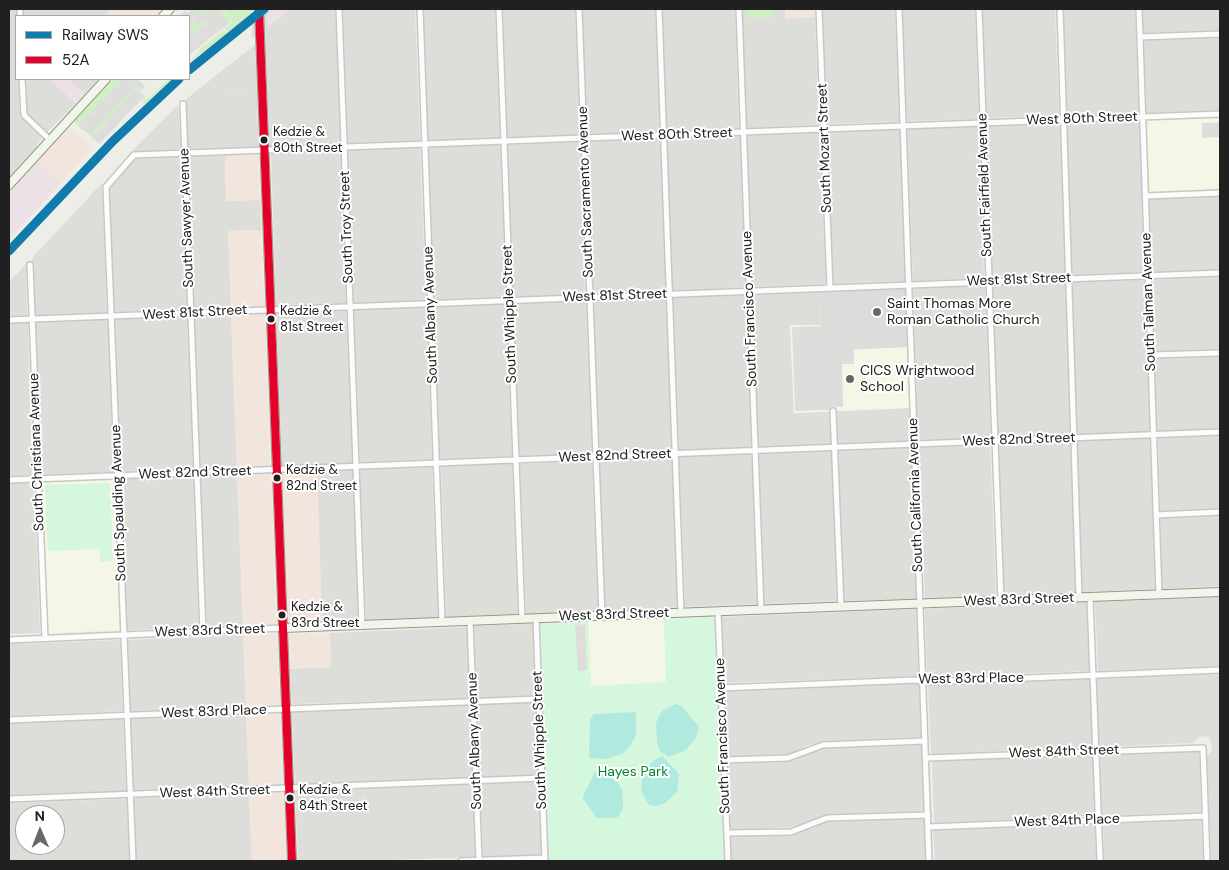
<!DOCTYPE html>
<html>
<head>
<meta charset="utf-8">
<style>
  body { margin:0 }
  #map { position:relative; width:1229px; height:870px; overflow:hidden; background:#eeeee9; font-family:"DM Sans",sans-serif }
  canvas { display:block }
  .frame { position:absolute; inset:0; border:10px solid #202020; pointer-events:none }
  .legend { position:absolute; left:15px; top:15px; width:175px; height:65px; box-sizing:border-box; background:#fff; border:1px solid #a6a6a6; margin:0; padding:6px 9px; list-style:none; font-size:15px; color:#202020 }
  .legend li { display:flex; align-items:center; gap:10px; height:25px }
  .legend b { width:25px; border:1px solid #a6a6a6 }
  .north { position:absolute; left:15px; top:805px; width:50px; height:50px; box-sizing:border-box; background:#fff; border:1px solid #a6a6a6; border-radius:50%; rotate:359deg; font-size:14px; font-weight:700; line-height:20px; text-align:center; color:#202020 }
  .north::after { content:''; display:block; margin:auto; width:18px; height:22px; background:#686866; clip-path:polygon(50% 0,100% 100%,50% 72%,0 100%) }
</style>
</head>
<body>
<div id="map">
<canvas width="1229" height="870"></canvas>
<div class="frame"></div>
<ul class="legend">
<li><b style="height:6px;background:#117bac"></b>Railway SWS</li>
<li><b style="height:6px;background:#e4002b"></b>52A</li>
</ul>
<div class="north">N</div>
</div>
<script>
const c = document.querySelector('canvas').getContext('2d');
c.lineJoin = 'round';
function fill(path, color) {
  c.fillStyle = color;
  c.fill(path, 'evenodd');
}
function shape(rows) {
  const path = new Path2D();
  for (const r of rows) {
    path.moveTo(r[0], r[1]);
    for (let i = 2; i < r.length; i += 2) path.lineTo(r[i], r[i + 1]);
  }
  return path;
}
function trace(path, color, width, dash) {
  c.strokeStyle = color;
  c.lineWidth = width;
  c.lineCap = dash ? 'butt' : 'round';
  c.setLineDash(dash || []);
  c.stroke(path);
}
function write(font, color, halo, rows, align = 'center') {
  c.font = font + ' "DM Sans",sans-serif';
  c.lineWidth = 4;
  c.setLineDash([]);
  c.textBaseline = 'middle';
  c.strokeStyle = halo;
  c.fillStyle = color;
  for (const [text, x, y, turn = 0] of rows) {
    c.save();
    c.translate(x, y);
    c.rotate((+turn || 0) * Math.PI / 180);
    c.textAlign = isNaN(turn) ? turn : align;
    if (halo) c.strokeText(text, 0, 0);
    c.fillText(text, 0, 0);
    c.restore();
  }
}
const residential = shape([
  [16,9,16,79,18,79,20,115,42,137,36,148,9,177,9,10],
  [23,9,108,9,108,16,23,16],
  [291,9,335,9,341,144,270,147,265,29],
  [343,9,415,9,420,141,348,144],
  [422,9,495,9,500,138,428,140],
  [503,9,575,9,580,135,507,137],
  [582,9,655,9,660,131,587,134],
  [662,9,735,9,739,129,667,131],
  [742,9,785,9,785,19,815,17,819,125,747,128],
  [822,9,895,9,899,122,827,124],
  [926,9,975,9,979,119,906,121,902,10],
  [982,9,1055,9,1059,116,986,118],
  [1062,9,1135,9,1139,113,1066,116],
  [1142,9,1220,9,1220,30,1143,33],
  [1220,37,1220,110,1146,113,1144,40],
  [255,45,257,95,223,96,223,108,257,108,259,147,188,149,186,99],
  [26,79,50,79,76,104,47,132,27,113],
  [68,79,99,79,85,94],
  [178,105,181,149,131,152],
  [1139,121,1145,272,1072,275,1067,123],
  [1060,123,1065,275,992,278,987,126],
  [979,126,984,278,913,281,907,129],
  [900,129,905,281,832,284,827,132],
  [819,132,826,284,753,287,747,135],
  [740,135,745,287,673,291,667,138],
  [660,138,666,290,593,294,587,141],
  [579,142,585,294,513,297,507,145],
  [500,144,506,297,434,300,428,147],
  [420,147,426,300,354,303,348,150],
  [341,151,346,303,276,305,271,153],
  [225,155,226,201,260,200,261,230,228,231,231,307,194,308,188,157],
  [181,157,187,309,114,312,109,185,134,159],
  [102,183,107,313,35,315,32,258],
  [1220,196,1220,269,1152,272,1149,199],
  [26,264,27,315,9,316,9,282],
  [1220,277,1220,349,1154,352,1152,280],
  [1144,280,1150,432,1077,435,1072,282],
  [1065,283,1070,435,998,438,992,285],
  [985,286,991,438,918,440,913,288],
  [820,292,821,325,791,325,794,413,909,408,910,441,758,447,754,295],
  [746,295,752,447,679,450,673,298],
  [666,298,672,450,599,453,593,301],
  [586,301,592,453,519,456,514,303],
  [506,304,512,456,439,459,434,307],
  [426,307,432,459,360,462,354,310],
  [346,311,353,463,282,466,276,313],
  [231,315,237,467,200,468,194,317],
  [187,317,193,469,121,471,115,319],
  [108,319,113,472,41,475,35,323],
  [9,323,28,323,32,475,9,476],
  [1220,356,1220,429,1157,432,1155,359],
  [1220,436,1220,508,1160,511,1158,438],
  [1150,438,1155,589,1082,592,1077,441],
  [1071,441,1076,592,1004,595,998,444],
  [990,445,996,596,925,598,919,448],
  [911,448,916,599,844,601,838,451],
  [832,451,837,601,764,604,759,454],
  [752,454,757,604,685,607,679,457],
  [672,457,678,607,605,611,599,460],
  [592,461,598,612,526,615,520,464],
  [512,463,518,614,446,617,441,466],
  [432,467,438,618,366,620,360,470],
  [353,470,358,621,322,622,317,472],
  [237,475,243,625,207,627,200,476],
  [193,476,199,627,127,630,121,479],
  [34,483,40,633,9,634,9,483],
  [1220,516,1220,586,1162,589,1161,518],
  [1220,597,1220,666,1098,671,1095,602],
  [1087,602,1089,671,927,677,925,609],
  [916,609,919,676,724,683,721,617],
  [533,624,536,696,477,698,474,626],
  [467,627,470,698,292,704,290,669,331,667,330,633],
  [243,635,246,706,130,711,128,640],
  [120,640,123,711,9,716,9,679,21,679,20,644],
  [1220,674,1220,861,1211,861,1207,756,1212,751,1211,741,1209,738,1204,736,1199,737,1192,743,1099,747,1096,679],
  [1090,679,1092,747,931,754,928,685],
  [919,682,921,737,822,741,806,746,791,754,727,757,724,691],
  [537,702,539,776,480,778,477,704],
  [470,705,473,778,295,784,292,712],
  [246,714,249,786,133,790,131,718],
  [123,718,126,791,9,796,9,723],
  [922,745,924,811,827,815,793,827,730,830,727,764,784,762,797,759,811,752,823,749],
  [1199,750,1201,812,1102,816,1100,754],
  [1094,755,1095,816,934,823,932,761],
  [539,781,542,855,483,857,480,784],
  [473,784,476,857,359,861,298,861,295,792],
  [249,794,252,861,136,861,133,798],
  [127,799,129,861,9,861,9,803],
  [25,815,55,815,55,845,25,845],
  [924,818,926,861,731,861,730,837,787,835,800,832,813,825,825,822],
  [1201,818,1203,861,1104,861,1103,823],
  [1095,824,1096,861,935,861,933,830]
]);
const commercial = shape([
  [108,9,161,9,155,16,108,16],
  [785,9,815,9,815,17,785,19],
  [69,127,93,148,60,184,37,162],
  [258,154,260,200,226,201,225,155],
  [261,230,264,306,231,307,228,231],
  [265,314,270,466,237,467,231,315],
  [317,472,322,622,288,623,282,473],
  [271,473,276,624,243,625,237,475],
  [330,633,331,667,290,668,289,634],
  [277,634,280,705,246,706,243,635],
  [280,713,282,785,249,786,246,714],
  [284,792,286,861,252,861,249,794]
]);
const industrial = shape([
  [275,9,291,9,267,27,267,15],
  [50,79,68,79,85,94,76,104],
  [37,162,60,184,9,240,9,192]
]);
const education = shape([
  [1220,117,1220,190,1149,192,1147,120],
  [790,325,821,325,823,351,907,347,909,408,794,413],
  [113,479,120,630,47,633,42,482],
  [664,619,666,682,591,686,588,622]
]);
const religious = shape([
  [257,95,257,108,223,108,222,96],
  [905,289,907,347,822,351,820,292],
  [9,644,20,644,21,679,9,679]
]);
const grass = shape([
  [199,9,222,9,232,22,229,24,220,11,205,15,199,13],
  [223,9,252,9,252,15,228,32,225,29,233,22],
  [746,9,773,9,773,17,747,18],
  [191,19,194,19,202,25,203,21,207,22,208,26,205,24,189,36,189,28,193,24,190,21],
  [224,30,227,33,203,53,202,52,190,63,201,48],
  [113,79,122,79,117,83,120,87,116,85,104,99,106,102,103,100,91,113,93,116,90,114,79,125,82,127,81,129,75,123,76,119],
  [169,79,173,79,145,104,142,101,150,97],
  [133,83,140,91,136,89,117,111,119,114,116,112,104,124,106,127,102,126,93,137,95,139,94,141,87,133,90,135,98,120,102,122,113,110,111,107,114,109,134,87,132,85]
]);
const park = shape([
  [110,483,113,561,100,562,100,549,48,551,45,485],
  [711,617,715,621,725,861,549,861,540,626,544,624,588,622,591,686,666,682,664,619]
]);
const pitch = shape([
  [676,704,682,706,698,726,699,729,695,739,686,750,669,757,660,751,657,742,656,724,659,716,663,710],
  [636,712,636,735,630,746,622,754,606,759,589,758,590,719,594,714],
  [662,756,679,774,677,792,665,803,656,806,649,805,643,795,641,787,643,771,653,761],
  [595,772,609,775,618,783,622,790,623,799,623,808,618,817,611,818,597,818,583,799,583,796]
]);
const parking = shape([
  [190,9,199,9,199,13,205,15,207,10,220,11,229,24,209,39,207,36,208,40,189,55,189,36,205,24,207,27,208,25,207,22,203,21,202,25,193,23,193,18,190,20,193,24,189,28,189,16,179,16,185,10,189,13],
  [260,9,275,9,267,15,267,27,252,39,251,16],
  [122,79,137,79,145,86,140,91,146,97,140,101,99,144,92,137,103,126,106,127,104,124,115,112,119,114,116,111,136,89,139,91,140,90,132,84,134,87,115,109,111,107,113,110,102,123,98,120,101,124,91,135,81,129,79,125,89,114,93,116,91,112,102,100,106,102,103,99,116,85,120,87,117,83],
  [1220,122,1220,137,1202,138,1202,123],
  [839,325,853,325,854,364,842,364,843,407,831,407,829,410,795,411,792,327,821,326,822,340,839,340],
  [585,624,587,670,578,671,575,625]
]);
const street = shape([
  [20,9,20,16],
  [339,9,362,625],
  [420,9,442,622],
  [499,9,522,619],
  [579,9,602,616],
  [659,9,681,613],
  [739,9,761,610],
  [819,9,830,288],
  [899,9,929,861],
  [979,9,1001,601],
  [1060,9,1079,597],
  [1139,9,1159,594],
  [1140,37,1220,34],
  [22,79,24,115,50,140],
  [183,104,203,632],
  [1146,196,1220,193],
  [30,265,45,638],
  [9,320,1220,273],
  [1151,355,1220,353],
  [833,411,841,607],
  [9,480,1220,432],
  [1156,515,1220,512],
  [1090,597,1100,861],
  [718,611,728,861],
  [536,619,545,861],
  [470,621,479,861],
  [9,640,283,628],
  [721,688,915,680,932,682,1220,670],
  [9,720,539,699],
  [926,758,1203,748,1207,861],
  [724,760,788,758,823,745,925,741],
  [9,799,542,778],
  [928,827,1206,816],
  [727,833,791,832,827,818,928,815],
  [133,861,106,187,134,155,1220,114],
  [461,861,545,858]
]);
const secondary = shape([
  [259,9,292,861],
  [163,16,170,9],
  [9,185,106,79],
  [283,628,1220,592]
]);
const bus1 = shape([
  [259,9,292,861]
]);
const rail1 = shape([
  [189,70,264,9],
  [9,251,113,141,179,79]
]);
const markers = [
  [264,140,4.5,"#202020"],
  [877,312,5,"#686866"],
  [271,319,4.5,"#202020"],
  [850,379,5,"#686866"],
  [277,478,4.5,"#202020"],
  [282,615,4.5,"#202020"],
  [290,798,4.5,"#202020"]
];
const busNames = [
  ["Kedzie &",273,133],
  ["80th Street",273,149],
  ["Kedzie &",280,312],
  ["81st Street",280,328],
  ["Kedzie &",286,471],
  ["82nd Street",286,487],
  ["Kedzie &",291,608],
  ["83rd Street",291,624],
  ["Kedzie &",299,791],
  ["84th Street",299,807]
];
const streetNames = [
  ["West 80th Street",1082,119,-2],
  ["West 80th Street",677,135,-2],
  ["South Mozart Street",825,148,-92],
  ["South Fairfield Avenue",985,185,-92],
  ["South Sacramento Avenue",586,192,-92],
  ["South Sawyer Avenue",187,218,-92],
  ["South Troy Street",347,227,-92],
  ["West 81st Street",1019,280,-2],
  ["West 81st Street",615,296,-2],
  ["South Talman Avenue",1149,302,-92],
  ["South Francisco Avenue",750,309,-92],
  ["West 81st Street",195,313,-3],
  ["South Whipple Street",510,314,-92],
  ["South Albany Avenue",431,315,-92],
  ["West 82nd Street",1019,440,-2],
  ["South Christiana Avenue",37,452,-92],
  ["West 82nd Street",615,456,-2],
  ["West 82nd Street",195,473,-2],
  ["South California Avenue",916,495,-92],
  ["South Spaulding Avenue",119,503,-92],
  ["West 83rd Street",1019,600,-2],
  ["West 83rd Street",614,615,-2],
  ["West 83rd Street",210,631,-2],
  ["West 83rd Place",971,679,-1],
  ["West 83rd Place",214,712,-2],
  ["South Francisco Avenue",723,736,-92],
  ["South Whipple Street",540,740,-92],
  ["South Albany Avenue",475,741,-92],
  ["West 84th Street",1064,752,-2],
  ["West 84th Street",215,792,-2],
  ["West 84th Place",1067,821,-2]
];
const poiNames = [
  ["Saint Thomas More",887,304],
  ["Roman Catholic Church",887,320],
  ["CICS Wrightwood",860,371],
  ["School",860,387]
];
const parkNames = [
  ["Hayes Park",633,772]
];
fill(residential, '#ddddda');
fill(commercial, '#f1e5dd');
fill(industrial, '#ece1e6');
fill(education, '#f4f7e5');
fill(religious, '#dcdcda');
fill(grass, '#d1efc5');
fill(park, '#d5f7dd');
fill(pitch, '#b0eadf');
fill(parking, '#dddddb');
trace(street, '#c7c7c5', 8);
trace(secondary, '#929a7f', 10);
trace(street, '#fcfcfc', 5);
trace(secondary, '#f2f5eb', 8);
trace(bus1, '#e4002b', 8);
trace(rail1, '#117bac', 9);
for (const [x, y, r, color] of markers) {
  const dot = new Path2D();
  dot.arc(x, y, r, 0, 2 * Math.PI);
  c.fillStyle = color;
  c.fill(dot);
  trace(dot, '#fff', 2);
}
write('13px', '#202020', '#fff', busNames, 'left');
write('14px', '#202020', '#fff', streetNames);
write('14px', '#202020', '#fff', poiNames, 'left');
write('14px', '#04842d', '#fff', parkNames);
</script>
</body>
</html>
